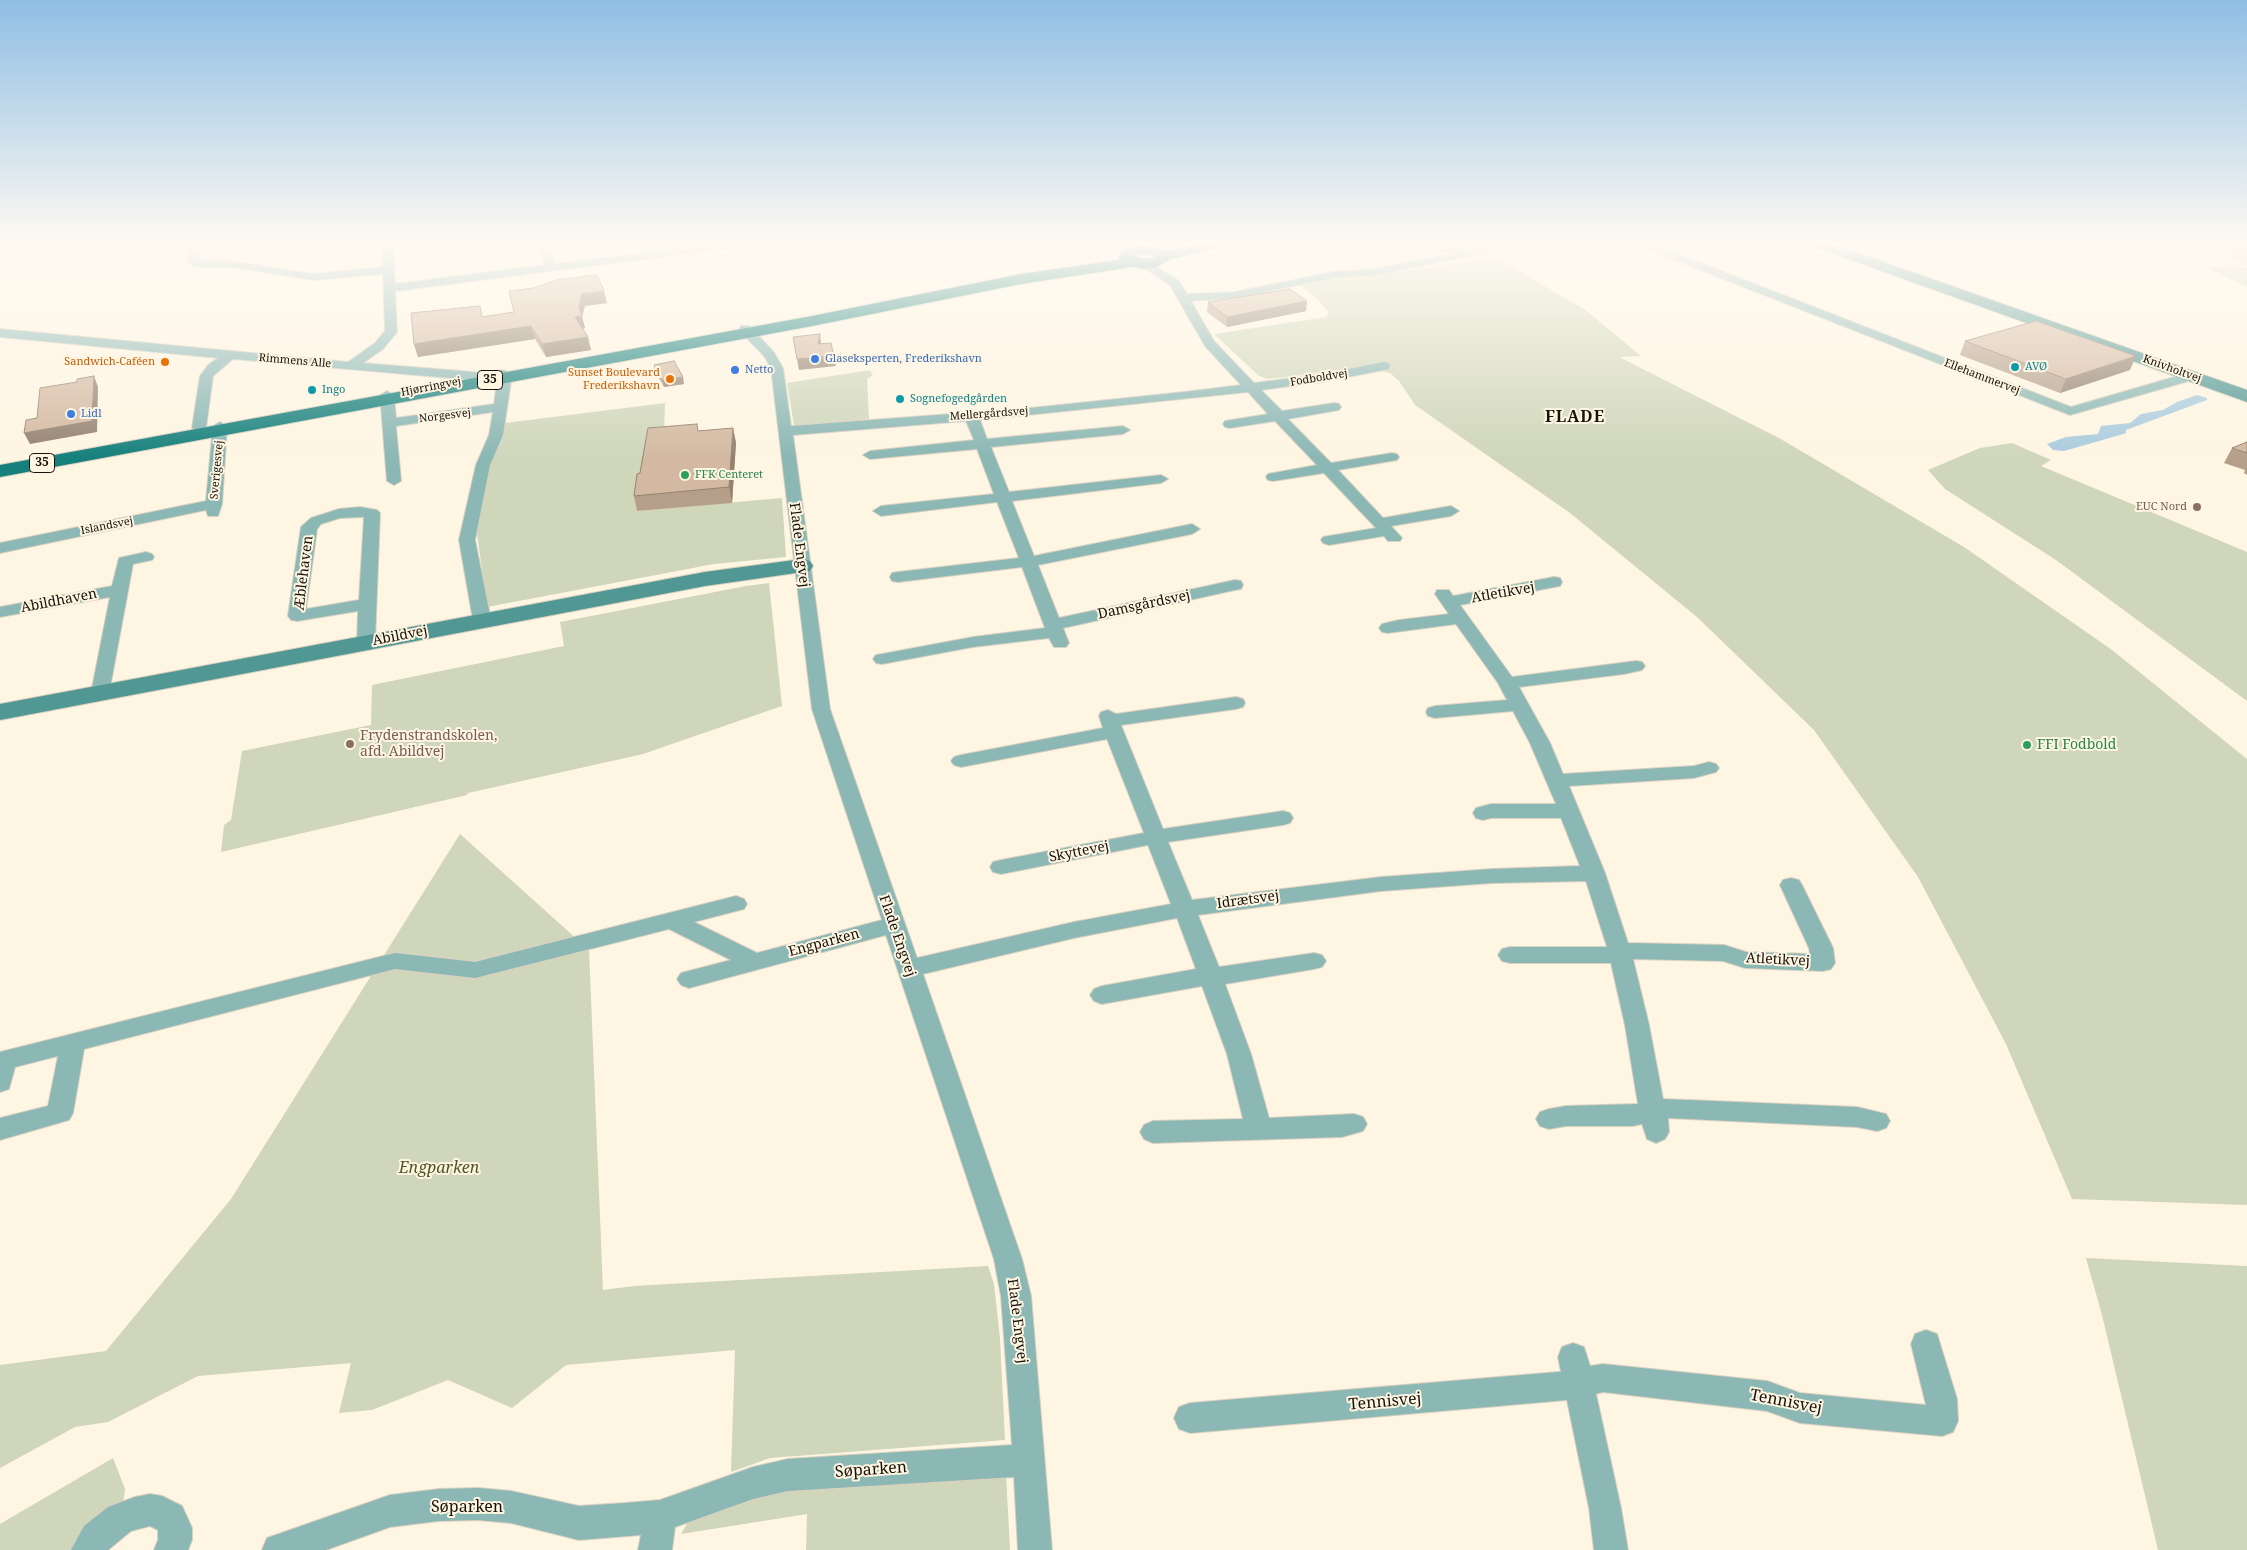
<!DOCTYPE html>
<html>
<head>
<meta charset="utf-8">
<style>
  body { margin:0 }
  canvas { display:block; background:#fef5e2 }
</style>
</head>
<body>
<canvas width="2247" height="1550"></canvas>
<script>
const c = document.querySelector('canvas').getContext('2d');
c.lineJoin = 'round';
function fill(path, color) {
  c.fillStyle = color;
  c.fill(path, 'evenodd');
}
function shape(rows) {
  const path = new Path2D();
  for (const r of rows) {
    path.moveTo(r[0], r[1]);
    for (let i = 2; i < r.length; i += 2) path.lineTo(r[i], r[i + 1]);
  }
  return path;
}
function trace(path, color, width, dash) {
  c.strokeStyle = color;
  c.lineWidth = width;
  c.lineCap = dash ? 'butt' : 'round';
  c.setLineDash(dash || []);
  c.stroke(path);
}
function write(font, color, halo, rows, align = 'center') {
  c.font = font + ' "Noto Serif",serif';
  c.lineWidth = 4;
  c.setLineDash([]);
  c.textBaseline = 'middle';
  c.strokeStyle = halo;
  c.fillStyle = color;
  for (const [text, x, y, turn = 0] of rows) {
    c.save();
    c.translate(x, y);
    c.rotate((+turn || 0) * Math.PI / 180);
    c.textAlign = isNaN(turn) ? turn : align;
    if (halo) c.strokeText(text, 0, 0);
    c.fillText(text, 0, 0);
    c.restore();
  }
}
const green = shape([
  [2170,242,2247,242,2247,267,2224,252,2189,252],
  [1498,258,1588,312,1641,356,1619,357,1779,438,1964,547,2112,650,2247,759,2247,1205,2072,1199,2006,1044,1918,877,1814,730,1697,617,1570,513,1415,405,1399,381,1390,373,1362,368,1267,379,1259,376,1214,334,1327,317,1328,312,1318,299,1298,284,1344,275,1372,275],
  [2218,267,2247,268,2247,287,2207,268],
  [870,370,873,375,867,379,869,419,800,426,794,425,787,383],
  [665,403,664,438,637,511,782,498,786,557,714,564,487,607,477,533,489,464,502,436,505,423],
  [2012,443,2051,460,2041,466,2247,552,2247,701,2056,560,1945,489,1928,470,1980,448],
  [769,583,782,706,643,754,468,793,467,795,221,852,224,825,231,820,242,751,371,725,372,685,564,646,560,622,746,586],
  [460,834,589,950,603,1290,634,1286,988,1266,994,1284,1000,1339,1005,1440,770,1458,731,1472,735,1350,566,1365,512,1408,448,1380,372,1410,339,1413,351,1363,198,1376,108,1422,75,1427,0,1468,0,1365,106,1351,231,1199],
  [2086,1258,2247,1266,2247,1550,2158,1550,2102,1315],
  [113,1458,125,1489,123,1504,72,1550,0,1550,0,1524],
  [1006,1474,1010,1550,806,1550,807,1514,681,1534,688,1522,751,1493]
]);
const water = shape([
  [2197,395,2207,398,2207,400,2126,430,2126,433,2120,435,2064,451,2053,450,2047,444,2066,437,2098,434,2101,426,2130,423,2141,414,2163,410,2177,402]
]);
const street = shape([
  [189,242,199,242,199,261,231,261,313,274,383,267,383,242,393,242,395,284,545,265,538,242,548,242,555,264,730,242,759,242,754,245,395,291,397,332,383,349,363,363,474,372,485,375,490,382,488,385,478,385,472,380,233,359,213,376,206,428,199,432,192,428,200,376,208,365,218,358,0,337,0,329,348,362,375,343,385,331,383,274,313,280,231,267,196,267,188,263,189,242],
  [1485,242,1495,242,1492,250,1480,254,1370,276,1338,277,1234,298,1191,301,1214,341,1254,383,1322,374,1384,362,1389,363,1390,366,1389,369,1384,370,1322,382,1261,390,1282,411,1334,403,1339,404,1341,407,1339,410,1288,419,1331,463,1392,453,1397,454,1399,457,1397,460,1338,470,1383,518,1451,506,1459,511,1451,516,1391,526,1402,538,1400,541,1388,541,1384,536,1329,545,1323,543,1321,540,1323,537,1376,528,1324,473,1273,481,1268,480,1266,477,1268,474,1317,465,1275,421,1230,428,1225,427,1223,424,1225,421,1268,414,1248,392,980,420,987,439,1123,426,1130,430,1123,434,991,447,1009,492,1161,475,1168,479,1161,483,1012,501,1034,556,1192,524,1200,529,1192,534,1038,565,1059,618,1235,580,1241,581,1243,585,1241,589,1235,590,1063,628,1069,643,1066,647,1054,647,1049,638,973,647,882,664,876,663,873,659,876,655,882,654,973,637,1045,628,1022,567,898,582,892,581,890,577,892,573,898,572,1019,558,997,502,881,516,873,511,881,506,994,494,977,449,870,459,863,455,870,451,974,440,966,421,793,435,830,709,917,958,1074,922,1171,904,1148,845,1001,874,993,872,990,867,993,862,1001,860,1144,833,1107,739,961,767,954,765,951,761,954,757,961,755,1103,728,1099,716,1101,712,1108,710,1116,714,1236,697,1243,699,1245,703,1243,707,1236,709,1121,725,1163,829,1283,811,1290,813,1293,818,1290,823,1283,825,1168,842,1192,900,1381,877,1492,869,1580,866,1561,818,1491,818,1483,820,1476,818,1473,813,1476,808,1491,804,1556,804,1530,743,1513,711,1435,718,1428,716,1426,712,1428,708,1435,706,1507,700,1498,683,1456,624,1388,633,1382,632,1379,628,1382,624,1399,620,1449,614,1435,594,1437,590,1449,590,1453,596,1554,577,1560,578,1562,582,1560,586,1460,605,1512,677,1636,661,1642,662,1645,666,1642,670,1624,674,1519,687,1550,743,1563,774,1694,766,1709,762,1716,764,1719,768,1716,772,1694,778,1569,786,1605,873,1628,943,1724,945,1746,952,1810,954,1809,948,1780,885,1783,880,1791,878,1799,880,1802,885,1833,948,1835,963,1831,969,1823,971,1745,968,1723,961,1633,959,1649,1025,1663,1099,1857,1107,1886,1114,1890,1121,1886,1128,1877,1131,1857,1127,1668,1118,1669,1132,1665,1139,1656,1143,1647,1139,1642,1124,1633,1126,1566,1126,1549,1129,1540,1126,1536,1119,1540,1112,1549,1109,1566,1106,1638,1104,1625,1025,1611,963,1510,963,1502,961,1498,955,1502,949,1510,947,1607,947,1586,881,1492,883,1381,891,1198,915,1219,967,1314,953,1322,955,1326,961,1322,967,1314,969,1225,984,1251,1054,1269,1118,1354,1114,1363,1117,1367,1124,1363,1131,1342,1137,1153,1143,1144,1139,1140,1132,1144,1125,1153,1121,1243,1119,1227,1054,1202,986,1102,1004,1094,1001,1090,995,1094,989,1102,986,1196,969,1177,918,1074,938,923,974,1022,1259,1031,1296,1052,1550,1018,1550,1014,1477,788,1491,753,1499,675,1527,672,1550,638,1550,641,1535,579,1540,511,1523,478,1520,439,1521,390,1527,326,1550,262,1550,267,1538,390,1495,439,1489,478,1488,511,1491,579,1506,625,1503,660,1500,753,1467,788,1459,1012,1445,1001,1296,994,1259,886,935,689,988,681,985,677,979,681,973,731,960,669,929,475,978,395,969,84,1049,73,1113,69,1120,0,1140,0,1118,48,1106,58,1056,15,1067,9,1089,0,1092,0,1052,395,953,475,962,736,896,744,899,747,904,744,909,694,922,757,953,882,920,812,709,771,368,764,356,741,332,739,329,741,326,749,326,773,351,783,368,791,426,1030,408,1184,392,1241,385,1205,346,1170,285,1141,266,1141,262,1149,262,1179,281,1187,294,1234,292,1338,271,1370,270,1477,248,1483,246,1485,242],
  [1633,242,1647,242,2071,407,2191,372,2198,376,2196,379,2070,415,1634,244,1633,242],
  [502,370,507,371,511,381,503,435,490,465,475,540,491,620,488,624,482,625,476,624,473,620,459,540,476,465,489,435,493,412,396,426,401,481,394,485,387,481,380,395,387,391,394,395,396,418,494,404,497,381,496,374,502,370],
  [220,422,227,426,222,504,218,516,208,516,206,510,0,553,0,543,206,501,213,426,220,422],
  [360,507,377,510,380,513,375,642,372,646,366,647,360,646,357,642,358,611,297,621,291,620,288,616,301,527,311,518,339,509,360,507],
  [364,517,359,600,306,609,317,529,321,524,340,518,364,517],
  [146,552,152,554,154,557,152,560,133,564,109,693,107,697,93,697,91,693,110,597,0,617,0,607,112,586,119,558,146,552],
  [1926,1330,1937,1334,1957,1399,1958,1421,1953,1432,1942,1436,1800,1423,1767,1411,1603,1392,1596,1394,1621,1508,1628,1550,1594,1550,1589,1508,1567,1400,1190,1433,1179,1429,1174,1418,1179,1407,1190,1403,1558,1372,1561,1372,1558,1357,1562,1347,1573,1343,1584,1347,1590,1366,1603,1364,1767,1381,1800,1393,1926,1405,1911,1344,1915,1334,1926,1330],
  [150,1494,162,1496,182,1506,192,1528,192,1540,188,1550,154,1550,158,1540,158,1530,150,1526,131,1531,108,1550,71,1550,84,1526,108,1507,135,1497,150,1494]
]);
const secondary = shape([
  [1127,242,1143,242,1151,250,1149,253,1139,253,1127,242],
  [1807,242,1827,242,2247,390,2247,402,1809,245,1807,242],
  [802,559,810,561,813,566,810,571,705,586,0,720,0,704,705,572,802,559]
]);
const primary = shape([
  [1205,242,1230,242,1228,245,1171,259,1157,267,1145,269,1132,267,1021,284,812,326,0,477,0,465,812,316,1021,274,1118,260,1122,250,1127,249,1144,246,1167,251,1205,242],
  [1144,254,1155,256,1156,257,1145,259,1133,256,1144,254]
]);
const wall = shape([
  [1418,242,1470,242,1469,248,1443,253],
  [533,288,607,303,585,306,582,317,585,328,583,329,591,350,546,357,535,339,418,357,414,344,483,317,514,312],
  [1208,302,1306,311,1227,327,1207,312],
  [1965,341,2130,370,2060,393,1960,355],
  [654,365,684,384,664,387,655,372],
  [733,428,736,443,732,503,637,511,634,496,640,473,698,431],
  [2247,442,2247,475,2244,473,2245,470,2224,463,2232,448]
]);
const shadedWall = shape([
  [1444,242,1470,242,1469,248,1443,253],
  [604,291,607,303,585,306,582,317,585,328,578,330,575,317,579,307,582,294],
  [1307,301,1306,311,1227,327,1227,317],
  [531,326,535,339,418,357,414,344],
  [820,334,821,344,818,344],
  [588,337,591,350,546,357,542,344],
  [834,356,836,366,799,370,797,359],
  [2136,356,2130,370,2060,393,2066,379],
  [94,376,98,387,97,432,30,444,24,433],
  [683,377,684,384,664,387,662,380],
  [733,428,736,443,732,503,729,487]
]);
const building = shape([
  [595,275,598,277,604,291,582,294,579,307,582,316,575,317,588,337,542,344,531,326,414,344,411,313,480,306,482,317,514,312,509,291,533,288,557,280,595,275],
  [1290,289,1307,301,1227,317,1208,302,1290,289],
  [2036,321,2136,356,2066,379,1965,341,2036,321],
  [820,334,818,344,831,343,834,356,797,359,793,337,820,334],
  [674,361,683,377,662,380,654,365,674,361],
  [94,376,92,421,24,433,26,420,37,418,40,388,77,382,77,379,94,376],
  [697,424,698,431,733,428,729,487,634,496,637,474,640,473,648,428,697,424],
  [2247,442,2247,453,2232,448,2247,442]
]);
const markers = [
  [815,359,5,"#3f7fe0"],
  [165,362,5,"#e8710a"],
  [2015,367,5,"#0f9aa8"],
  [735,370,5,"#3f7fe0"],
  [670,379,5,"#e8710a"],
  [312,390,5,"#0f9aa8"],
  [900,399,5,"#0f9aa8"],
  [71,414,5,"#3f7fe0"],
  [685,475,5,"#2e9e5b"],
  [2197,507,5,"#8d6e63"],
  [350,744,5,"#8d6e63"],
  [2027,745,5,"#2e9e5b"]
];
const farShopnames = [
  ["Glaseksperten, Frederikshavn",825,359],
  ["Netto",745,370],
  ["Lidl",81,414]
];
const farStreetnames = [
  ["Rimmens Alle",295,361,5],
  ["Knivholtvej",2172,369,20],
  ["Ellehammervej",1982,377,21],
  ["Fodboldvej",1319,378,-9],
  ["Hjørringvej",431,387,-11],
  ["Mellergårdsvej",989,414,-4],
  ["Norgesvej",445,416,-7],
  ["Sverigesvej",217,470,-85],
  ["Islandsvej",107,526,-11]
];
const farFoodnames = [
  ["Sandwich-Caféen",155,362],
  ["Sunset Boulevard",660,373],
  ["Frederikshavn",660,386]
];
const farCulturenames = [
  ["AVØ",2025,367],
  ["Ingo",322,390],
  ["Sognefogedgården",910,399]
];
const farLeisurenames = [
  ["FFK Centeret",695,475]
];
const farEducationnames = [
  ["EUC Nord",2187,507]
];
const shields = [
  [490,380,25],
  [42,463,25]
];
const shieldNames = [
  ["35",490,380],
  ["35",42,463]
];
const streetNames = [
  ["Flade Engvej",799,545,83],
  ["Æblehaven",304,573,-83],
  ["Atletikvej",1503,593,-10],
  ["Abildhaven",59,601,-11],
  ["Damsgårdsvej",1144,605,-12],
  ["Abildvej",400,636,-11],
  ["Skyttevej",1079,852,-11],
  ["Idrætsvej",1248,900,-8],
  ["Flade Engvej",897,936,71],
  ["Engparken",824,943,-15],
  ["Atletikvej",1778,960,3],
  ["Flade Engvej",1017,1321,83]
];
const educationNames = [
  ["Frydenstrandskolen,",360,736],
  ["afd. Abildvej",360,752]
];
const leisureNames = [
  ["FFI Fodbold",2037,745]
];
const farDistrictnames = [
  ["FLADE",1575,417]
];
const nearParknames = [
  ["Engparken",439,1168]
];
const nearStreetnames = [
  ["Tennisvej",1385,1402,-5],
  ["Tennisvej",1786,1402,11],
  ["Søparken",871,1470,-4],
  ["Søparken",467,1507]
];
fill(green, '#cfd6ba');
fill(water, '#aaccde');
trace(street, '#d9d1c0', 2);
trace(secondary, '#d9d1c0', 2);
trace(primary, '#d9d1c0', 2);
fill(street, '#8bb7b4');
fill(secondary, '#519794');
fill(primary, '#16807c');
fill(wall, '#b59f8a');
fill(shadedWall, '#948271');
fill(building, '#d3b9a1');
trace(building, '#948271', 1);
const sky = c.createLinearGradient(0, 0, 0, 459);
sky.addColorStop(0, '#8fbee4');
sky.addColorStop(0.53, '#fffaf2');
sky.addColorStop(1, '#fffaf200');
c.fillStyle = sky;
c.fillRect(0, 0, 2247, 459);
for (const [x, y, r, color] of markers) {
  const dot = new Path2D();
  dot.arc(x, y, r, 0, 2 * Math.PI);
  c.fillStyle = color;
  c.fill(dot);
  trace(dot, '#fef5e2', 2);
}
write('11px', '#366cbe', '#fef5e2', farShopnames, 'left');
write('11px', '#17130b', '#fef5e2', farStreetnames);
write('11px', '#c56008', '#fef5e2', farFoodnames, 'right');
write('11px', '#0d838f', '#fef5e2', farCulturenames, 'left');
write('11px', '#27864d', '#fef5e2', farLeisurenames, 'left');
write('11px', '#785e54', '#fef5e2', farEducationnames, 'right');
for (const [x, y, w] of shields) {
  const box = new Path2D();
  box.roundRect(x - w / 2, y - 9.5, w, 19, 4);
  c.fillStyle = '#fef5e2';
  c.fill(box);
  trace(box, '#17130b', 1);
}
write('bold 12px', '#17130b', null, shieldNames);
write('14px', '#17130b', '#fef5e2', streetNames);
write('14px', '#785e54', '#fef5e2', educationNames, 'left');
write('14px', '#27864d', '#fef5e2', leisureNames, 'left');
c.letterSpacing = '1px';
write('bold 16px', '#17130b', '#fef5e2', farDistrictnames);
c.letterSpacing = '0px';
write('italic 16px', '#4c5623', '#fef5e2', nearParknames);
write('16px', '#17130b', '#fef5e2', nearStreetnames);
</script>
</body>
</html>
